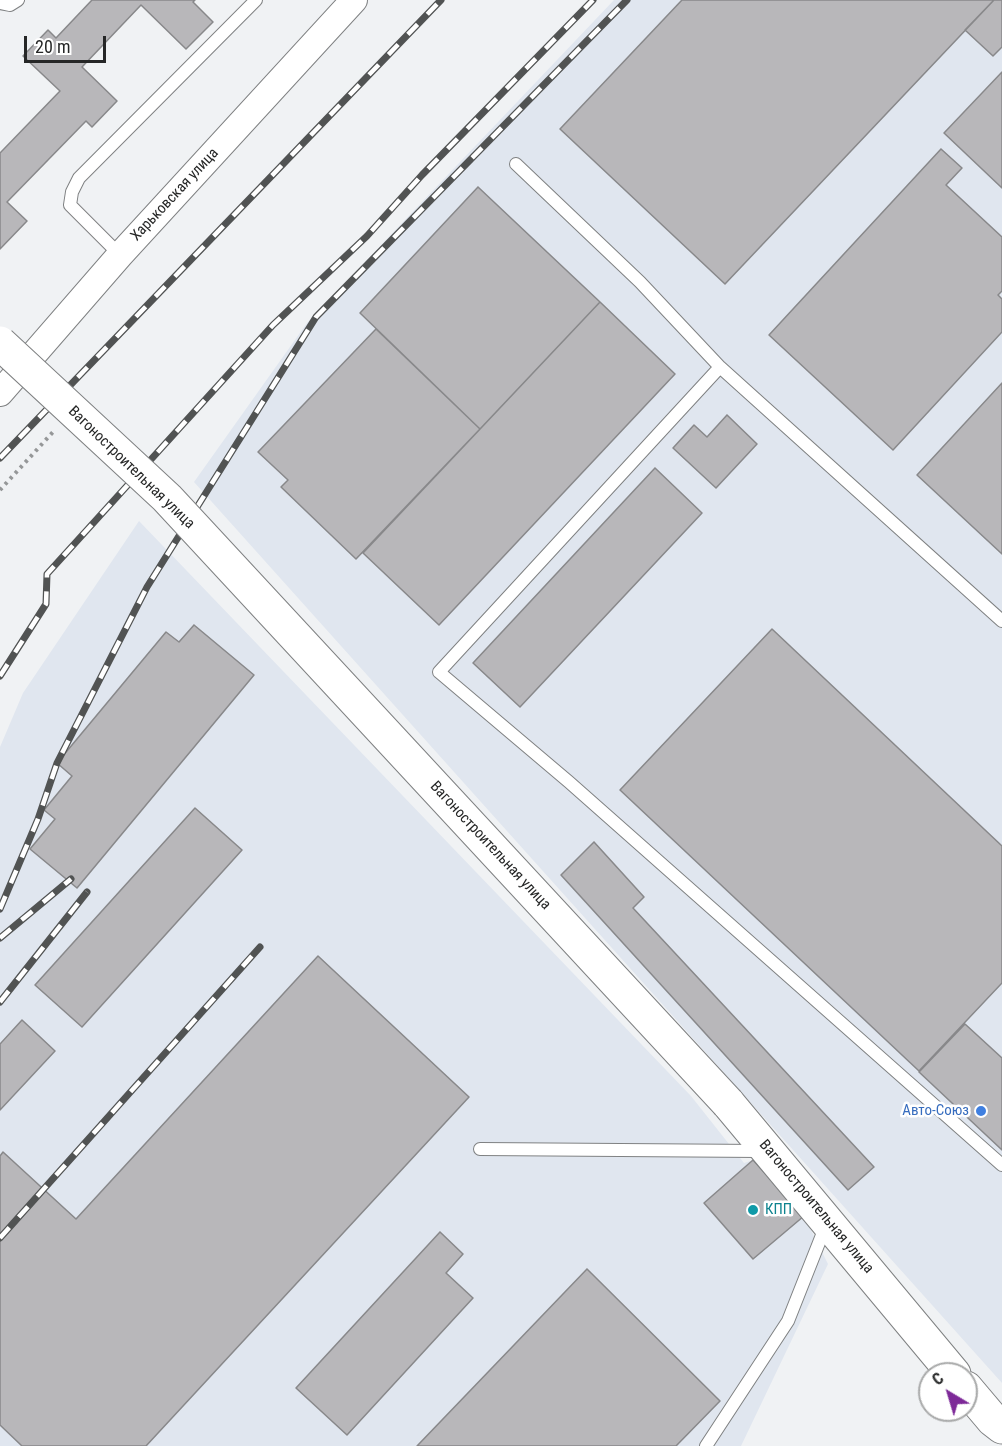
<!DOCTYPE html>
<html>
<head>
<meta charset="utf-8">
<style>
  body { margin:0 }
  #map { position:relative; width:1002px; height:1446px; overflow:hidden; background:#f0f2f4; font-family:"Roboto Condensed",sans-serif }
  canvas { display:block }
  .north { position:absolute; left:918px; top:1362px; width:60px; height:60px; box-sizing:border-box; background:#fff; border:2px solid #a8a9a9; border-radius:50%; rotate:322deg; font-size:16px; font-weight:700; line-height:24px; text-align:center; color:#262727 }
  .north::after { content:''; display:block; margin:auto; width:21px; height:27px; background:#7d2998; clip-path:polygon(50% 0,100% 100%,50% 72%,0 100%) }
  .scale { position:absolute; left:24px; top:36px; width:82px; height:27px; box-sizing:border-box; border:3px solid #262727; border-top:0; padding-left:8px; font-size:18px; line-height:21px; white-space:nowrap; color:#262727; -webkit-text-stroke:4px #fff; paint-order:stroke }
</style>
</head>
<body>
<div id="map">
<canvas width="1002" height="1446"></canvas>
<div class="north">С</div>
<div class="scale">20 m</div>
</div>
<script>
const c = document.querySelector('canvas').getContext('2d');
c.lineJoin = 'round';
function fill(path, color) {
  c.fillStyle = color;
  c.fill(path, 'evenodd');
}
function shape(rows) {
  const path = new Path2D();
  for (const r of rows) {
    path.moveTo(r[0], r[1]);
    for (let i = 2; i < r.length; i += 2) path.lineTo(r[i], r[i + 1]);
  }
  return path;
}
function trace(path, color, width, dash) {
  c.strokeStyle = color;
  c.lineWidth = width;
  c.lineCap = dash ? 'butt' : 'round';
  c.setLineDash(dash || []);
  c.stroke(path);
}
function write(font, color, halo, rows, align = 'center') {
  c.font = font + ' "Roboto Condensed",sans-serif';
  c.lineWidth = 5;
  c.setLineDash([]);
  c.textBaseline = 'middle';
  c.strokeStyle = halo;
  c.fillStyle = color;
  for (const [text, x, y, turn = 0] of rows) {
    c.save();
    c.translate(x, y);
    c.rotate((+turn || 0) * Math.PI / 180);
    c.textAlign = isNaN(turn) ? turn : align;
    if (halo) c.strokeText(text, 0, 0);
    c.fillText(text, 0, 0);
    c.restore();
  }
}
const built = shape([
  [614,0,1002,0,1002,1383,194,482,307,323],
  [139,521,691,1096,744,1163,753,1160,804,1216,828,1264,741,1446,0,1446,0,747,23,693]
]);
const building = shape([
  [92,0,195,0,193,2,213,22,186,49,141,5,82,67,117,101,92,127,86,121,7,202,27,221,0,249,0,153,60,91,23,56,48,30,56,38,92,0],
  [682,0,994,0,725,284,560,129,682,0],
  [994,0,1002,0,1002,47,993,56,965,30,994,0],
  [1002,72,1002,188,944,133,1002,72],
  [941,149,962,168,946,185,1002,237,1002,291,998,295,1002,299,1002,332,893,450,769,335,941,149],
  [478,187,600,302,480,429,360,313,478,187],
  [600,302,675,374,439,625,363,553,600,302],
  [376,329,480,429,356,559,281,487,288,480,258,452,376,329],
  [1002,383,1002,554,917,475,1002,383],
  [727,415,757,444,716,488,673,448,694,425,707,437,727,415],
  [655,468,702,513,520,707,473,663,655,468],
  [194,625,254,675,77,888,30,849,55,819,44,810,72,776,57,763,166,632,179,642,194,625],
  [772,629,1002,846,1002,983,919,1071,620,790,772,629],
  [195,808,242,850,82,1027,35,985,195,808],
  [594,842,644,897,633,908,874,1167,848,1190,561,875,594,842],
  [318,956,469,1097,146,1446,22,1446,0,1425,0,1156,3,1152,76,1219,318,956],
  [22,1020,55,1051,0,1110,0,1044,22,1020],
  [965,1024,1002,1058,1002,1150,919,1072,965,1024],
  [753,1160,804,1216,753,1259,704,1203,753,1160],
  [440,1232,463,1254,446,1273,473,1298,347,1435,296,1388,440,1232],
  [587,1269,720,1401,676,1446,417,1446,587,1269]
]);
const path = shape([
  [0,490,53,432]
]);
const lane = shape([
  [0,3,10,5,18,0],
  [516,164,640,282,720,367,1002,621],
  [120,255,70,205,72,192,79,178,256,0],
  [720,367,439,672,569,782,1002,1165],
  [480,1149,761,1151],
  [706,1446,788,1321,826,1225]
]);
const street = shape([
  [0,393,120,255,354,0]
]);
const secondary = shape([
  [728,1103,954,1374],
  [966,1388,993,1420,1002,1427]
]);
const rail = shape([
  [0,458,441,0],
  [0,676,46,604,47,574,273,325,367,236,422,175,593,0],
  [0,909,38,819,57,763,147,587,316,317,627,0],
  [0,938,71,879],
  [0,1002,87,892],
  [0,1238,260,947]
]);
const secondaryBridge = shape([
  [0,343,167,498,728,1103]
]);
const markers = [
  [981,1111,6,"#3f7fe0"],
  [753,1210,6,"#0f9aa8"]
];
const streetNames = [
  ["Харьковская улица",175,195,-47],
  ["Вагоностроительная улица",131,468,44],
  ["Вагоностроительная улица",490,846,47],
  ["Вагоностроительная улица",816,1207,50]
];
const shopNames = [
  ["Авто-Союз",969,1111]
];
const cultureNames = [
  ["КПП",765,1210]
];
fill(built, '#e0e6ef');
fill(building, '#b8b7ba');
trace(building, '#88888a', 1.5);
trace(lane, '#7f8182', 14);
trace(street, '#7f8182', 28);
trace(secondary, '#7f8182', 35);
trace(path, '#959798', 4, [3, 4.5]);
trace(lane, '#fff', 12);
trace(street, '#fff', 26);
trace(secondary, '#fff', 33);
trace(rail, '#515353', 7);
trace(rail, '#fff', 4.5, [14]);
trace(secondaryBridge, '#7f8182', 35, []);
trace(secondaryBridge, '#fff', 33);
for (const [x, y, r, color] of markers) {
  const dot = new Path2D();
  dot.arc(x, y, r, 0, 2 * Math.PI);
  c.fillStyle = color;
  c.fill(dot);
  trace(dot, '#fff', 2);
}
write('15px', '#262727', '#fff', streetNames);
write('15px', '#366cbe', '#fff', shopNames, 'right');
write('15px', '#0d838f', '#fff', cultureNames, 'left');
</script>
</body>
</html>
